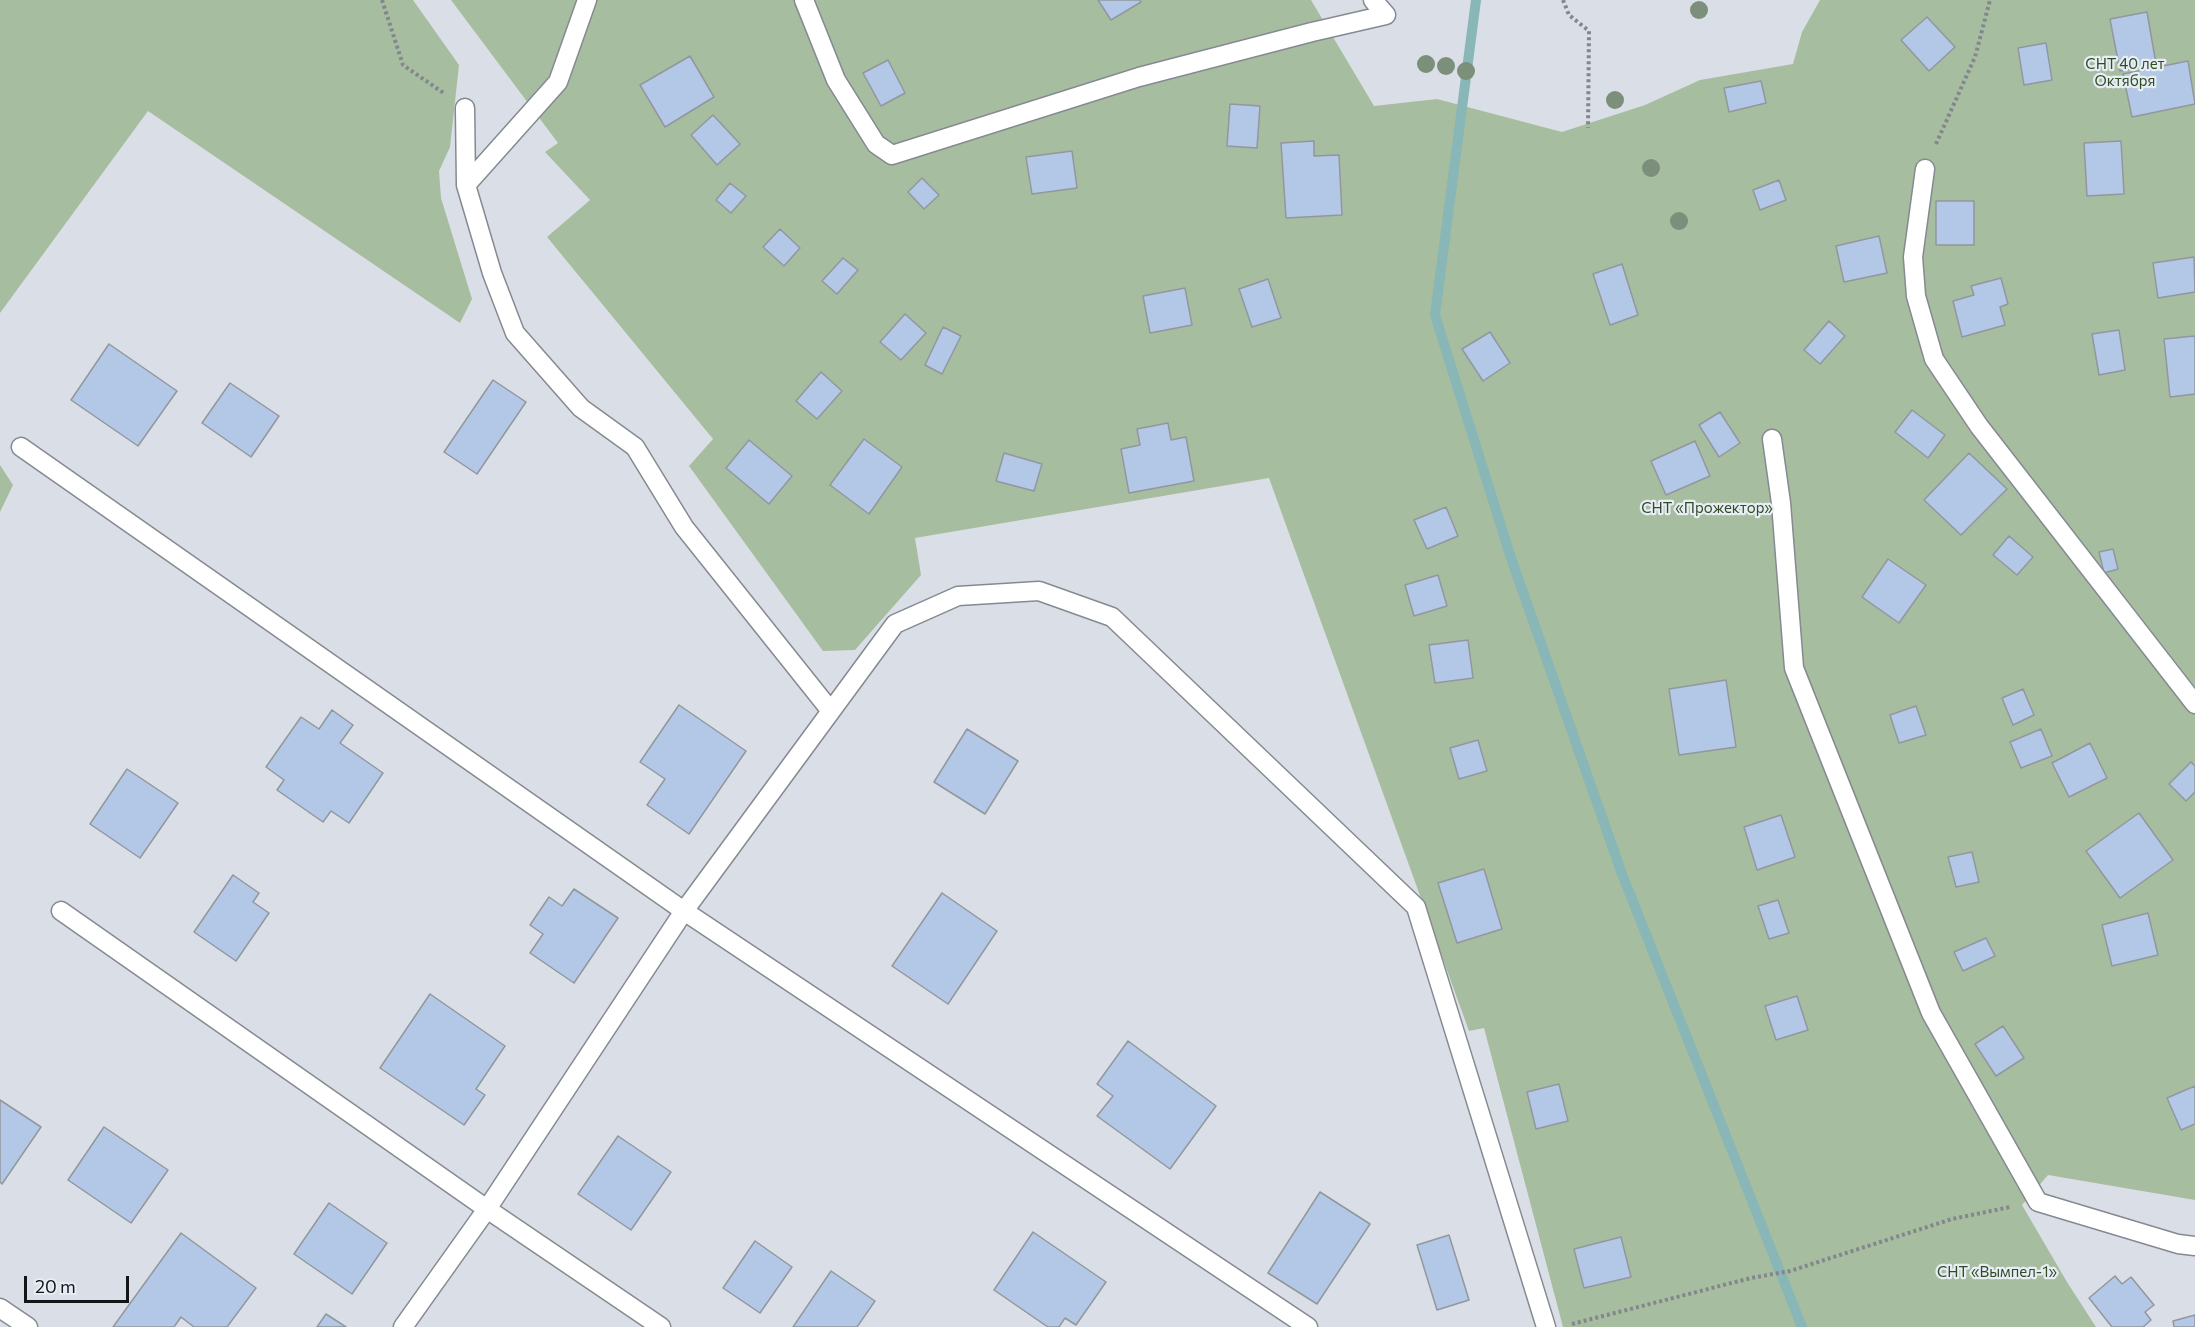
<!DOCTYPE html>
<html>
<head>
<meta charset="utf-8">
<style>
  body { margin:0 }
  #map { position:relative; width:2195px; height:1327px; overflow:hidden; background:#dadfe7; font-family:Commissioner,sans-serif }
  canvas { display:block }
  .scale { position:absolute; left:24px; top:1276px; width:105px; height:27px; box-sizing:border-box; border:3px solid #131517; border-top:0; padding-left:8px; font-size:18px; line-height:21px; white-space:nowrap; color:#131517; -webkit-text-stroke:4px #e7ecf5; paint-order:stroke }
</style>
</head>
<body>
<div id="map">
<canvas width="2195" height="1327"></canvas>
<div class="scale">20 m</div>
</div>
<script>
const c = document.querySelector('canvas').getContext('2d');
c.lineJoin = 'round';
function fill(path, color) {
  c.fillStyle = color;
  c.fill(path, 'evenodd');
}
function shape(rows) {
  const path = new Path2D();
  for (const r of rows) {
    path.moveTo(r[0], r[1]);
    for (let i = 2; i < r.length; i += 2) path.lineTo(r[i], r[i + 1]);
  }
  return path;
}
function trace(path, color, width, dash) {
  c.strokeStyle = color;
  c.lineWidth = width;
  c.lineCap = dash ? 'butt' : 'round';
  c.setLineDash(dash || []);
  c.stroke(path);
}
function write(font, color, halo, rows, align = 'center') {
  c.font = font + ' Commissioner,sans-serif';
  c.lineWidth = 4.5;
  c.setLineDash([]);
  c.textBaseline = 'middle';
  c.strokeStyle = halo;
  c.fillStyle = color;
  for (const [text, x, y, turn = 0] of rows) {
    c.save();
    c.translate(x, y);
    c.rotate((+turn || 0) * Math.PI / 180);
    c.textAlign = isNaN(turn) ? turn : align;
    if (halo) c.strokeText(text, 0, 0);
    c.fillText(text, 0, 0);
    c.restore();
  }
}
const green = shape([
  [0,0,413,0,459,65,450,147,439,171,441,198,472,299,460,323,148,111,0,313],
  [451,0,1311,0,1374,106,1437,99,1562,132,1645,105,1700,80,1793,64,1802,32,1820,0,2195,0,2195,1200,2048,1175,2022,1205,2067,1282,2096,1327,1563,1327,1484,1028,1469,1031,1269,478,915,538,921,575,855,650,823,651,689,466,713,439,547,237,590,200,545,152,558,143],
  [0,465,13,485,0,512]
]);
const stream = shape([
  [1476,0,1435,315,1511,558,1622,874,1802,1327]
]);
const building = shape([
  [1098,0,1140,0,1141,2,1111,20,1098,0],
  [2147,12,2156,64,2120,71,2110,19,2147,12],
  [1927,17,1955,47,1929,71,1901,40,1927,17],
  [2046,43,2052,80,2024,85,2018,48,2046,43],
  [690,56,714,97,665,127,640,85,690,56],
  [888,60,905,93,881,106,863,73,888,60],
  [2188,61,2195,104,2132,117,2123,74,2188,61],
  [1761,81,1766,103,1729,112,1724,88,1761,81],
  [1230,104,1260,106,1257,148,1227,146,1230,104],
  [713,115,740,144,717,165,691,135,713,115],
  [1314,141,1314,156,1339,155,1342,215,1286,218,1281,143,1314,141],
  [2121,141,2124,194,2087,196,2084,143,2121,141],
  [1072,151,1077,188,1032,194,1026,157,1072,151],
  [922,178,939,195,924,209,908,192,922,178],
  [1779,180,1786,200,1760,210,1753,190,1779,180],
  [730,183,746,196,731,213,716,200,730,183],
  [1936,201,1974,201,1974,245,1936,245,1936,201],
  [780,229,800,248,784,266,763,247,780,229],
  [1879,236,1887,273,1844,282,1836,246,1879,236],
  [2194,257,2195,292,2158,298,2153,263,2194,257],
  [843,258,858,270,837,294,822,281,843,258],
  [1622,264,1638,315,1610,325,1593,274,1622,264],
  [2001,278,2008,304,2000,307,2005,325,1962,337,1953,301,1974,295,1971,286,2001,278],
  [1268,279,1281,318,1252,327,1239,289,1268,279],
  [1185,288,1192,325,1150,333,1143,296,1185,288],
  [905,314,926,333,901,360,880,342,905,314],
  [1829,321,1845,336,1820,364,1804,350,1829,321],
  [943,327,961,336,942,374,925,365,943,327],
  [2119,330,2125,370,2099,375,2092,334,2119,330],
  [1490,332,1510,363,1483,381,1462,349,1490,332],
  [2195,336,2195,394,2170,397,2164,339,2195,336],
  [109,344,177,391,138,446,71,400,109,344],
  [821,372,842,391,817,419,796,401,821,372],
  [493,380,526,402,477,474,444,452,493,380],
  [230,383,279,416,251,457,202,423,230,383],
  [1912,410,1945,435,1928,458,1895,432,1912,410],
  [1720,412,1740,443,1719,457,1699,425,1720,412],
  [1168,423,1171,440,1186,437,1194,481,1129,493,1121,449,1140,445,1137,429,1168,423],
  [864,439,902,467,869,514,830,485,864,439],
  [749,440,792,476,769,504,726,468,749,440],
  [1695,441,1710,476,1666,495,1651,461,1695,441],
  [1004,453,1042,464,1034,491,996,481,1004,453],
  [1969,453,2007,489,1961,535,1924,500,1969,453],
  [1446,507,1458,536,1427,549,1414,520,1446,507],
  [2009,536,2033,557,2017,575,1993,555,2009,536],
  [2113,549,2118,569,2104,573,2099,552,2113,549],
  [1888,559,1926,585,1899,623,1862,597,1888,559],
  [1438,575,1447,606,1414,616,1405,585,1438,575],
  [1468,640,1473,678,1435,683,1429,645,1468,640],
  [1726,680,1736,747,1679,755,1669,689,1726,680],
  [2023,689,2034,715,2013,725,2002,698,2023,689],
  [679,705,746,751,689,834,647,805,665,779,640,762,679,705],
  [1916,706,1926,735,1899,743,1890,715,1916,706],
  [332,710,353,725,340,743,383,773,349,823,331,811,323,822,277,790,284,780,266,767,301,717,319,729,332,710],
  [967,729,1018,761,985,814,934,782,967,729],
  [2041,729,2052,756,2021,768,2010,742,2041,729],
  [1478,740,1487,771,1459,779,1450,748,1478,740],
  [2090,743,2107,778,2069,797,2052,763,2090,743],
  [2191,762,2195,766,2195,792,2186,801,2169,784,2191,762],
  [127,769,178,803,140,858,90,824,127,769],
  [2139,813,2173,860,2120,898,2086,851,2139,813],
  [1781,815,1795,857,1757,870,1744,827,1781,815],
  [1972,852,1979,882,1956,887,1948,857,1972,852],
  [1484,869,1502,929,1457,943,1438,883,1484,869],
  [233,875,259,893,253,902,269,913,236,961,194,932,233,875],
  [574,889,618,918,574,983,530,953,543,934,530,925,549,897,562,906,574,889],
  [942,893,997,931,948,1004,892,966,942,893],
  [1778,900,1789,933,1769,939,1758,906,1778,900],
  [2148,913,2158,955,2112,966,2102,925,2148,913],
  [1986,938,1995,956,1963,971,1954,952,1986,938],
  [430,994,505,1046,476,1089,485,1095,464,1125,380,1068,430,994],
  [1797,996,1808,1030,1776,1040,1765,1006,1797,996],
  [2003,1026,2024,1058,1996,1076,1975,1044,2003,1026],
  [1128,1041,1216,1106,1170,1169,1097,1116,1113,1096,1097,1084,1128,1041],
  [1559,1084,1568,1121,1536,1129,1527,1092,1559,1084],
  [2195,1086,2195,1124,2181,1130,2167,1098,2195,1086],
  [0,1100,41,1127,2,1184,0,1182,0,1100],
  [104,1127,168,1170,131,1223,68,1180,104,1127],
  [618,1136,671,1172,631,1230,578,1194,618,1136],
  [1320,1192,1370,1224,1317,1304,1268,1273,1320,1192],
  [329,1203,387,1243,352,1294,294,1254,329,1203],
  [1033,1232,1106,1282,1076,1325,1065,1318,1059,1327,1048,1327,994,1290,1033,1232],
  [181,1233,256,1288,227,1327,194,1327,181,1317,174,1327,113,1327,181,1233],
  [1449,1235,1469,1300,1437,1310,1417,1245,1449,1235],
  [1621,1237,1631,1277,1584,1288,1574,1249,1621,1237],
  [755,1241,792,1267,760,1313,723,1288,755,1241],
  [831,1271,875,1301,857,1327,793,1327,831,1271],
  [2115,1276,2122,1284,2131,1277,2154,1305,2145,1312,2151,1320,2143,1327,2112,1327,2089,1298,2115,1276],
  [326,1314,346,1327,317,1327,326,1314],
  [2195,1315,2195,1327,2174,1327,2173,1321,2195,1315]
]);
const path = shape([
  [382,0,403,65,445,94],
  [1563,0,1569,15,1589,31,1588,128],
  [1936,144,1975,57,1990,0],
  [1572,1324,1751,1278,1790,1271,1952,1219,2010,1207]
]);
const service = shape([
  [587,0,558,82,466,185,492,273,515,333,581,408,635,447,684,527,830,710],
  [804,0,836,80,876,144,892,155,1139,77,1312,32,1386,15,1373,0],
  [465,108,466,185],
  [1925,169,1913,257,1916,296,1934,359,1979,426,2195,704],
  [1772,439,1781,503,1794,668,1931,1013,2038,1202,2178,1244,2195,1246],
  [21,447,684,911,1308,1327],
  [61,911,487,1209,684,911,895,624,958,596,1039,591,1112,617,1416,907,1546,1327],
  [0,1308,28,1327],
  [403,1327,487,1209,661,1327]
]);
const trees = [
  [1699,10],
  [1426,64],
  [1446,66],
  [1466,71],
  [1615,100],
  [1651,168],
  [1679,221]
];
const parkNames = [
  ["СНТ 40 лет",2125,64],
  ["Октября",2125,81],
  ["СНТ «Прожектор»",1707,508],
  ["СНТ «Вымпел-1»",1997,1272]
];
fill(green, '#a7bda0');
trace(stream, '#89b6b6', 10);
fill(building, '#b3c8e6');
trace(building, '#92979e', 1.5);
trace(service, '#858a91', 21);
trace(path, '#83878c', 4, [3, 3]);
trace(service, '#fff', 18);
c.fillStyle = '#7b8f7b';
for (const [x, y] of trees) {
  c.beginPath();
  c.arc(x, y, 9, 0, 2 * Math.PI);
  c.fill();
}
write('15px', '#2e4d22', '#e7ecf5', parkNames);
</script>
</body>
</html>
